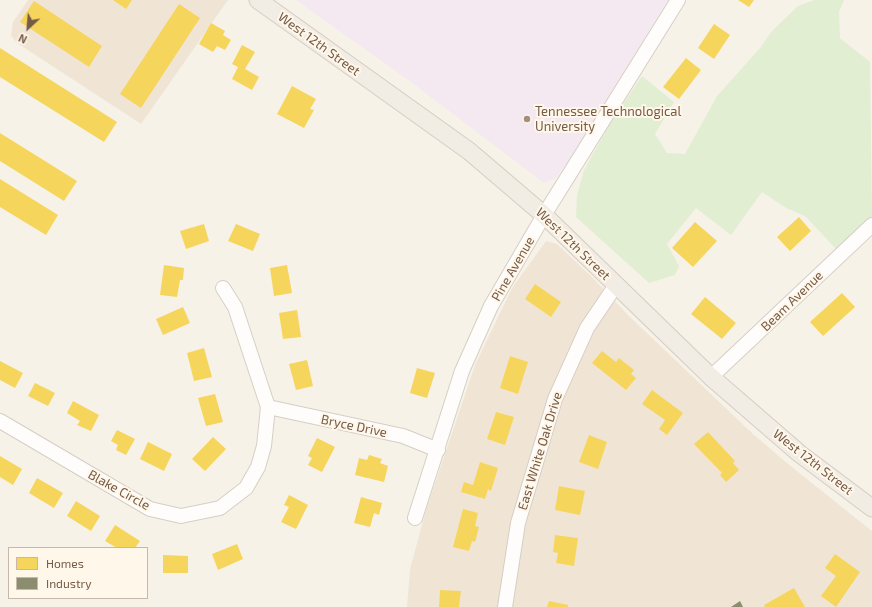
<!DOCTYPE html>
<html>
<head>
<meta charset="utf-8">
<style>
  body { margin:0 }
  #map { position:relative; width:872px; height:607px; overflow:hidden; background:#f7f2e8; font-family:"Exo 2",sans-serif }
  canvas { display:block }
  .legend { position:absolute; left:8px; top:547px; width:140px; height:52px; box-sizing:border-box; background:#fff7e9; border:1px solid #c8b8a9; margin:0; padding:5px 7px; list-style:none; font-size:12px; color:#755a48 }
  .legend li { display:flex; align-items:center; gap:8px; height:20px }
  .legend b { width:20px; border:1px solid #c8b8a9 }
  .north { position:absolute; left:8px; top:8px; width:40px; height:40px; -webkit-text-stroke:3px #fff7e9; paint-order:stroke; rotate:206deg; font-size:11px; font-weight:700; line-height:16px; text-align:center; color:#755a48 }
  .north::after { content:''; display:block; margin:auto; width:14px; height:18px; background:#755a48; clip-path:polygon(50% 0,100% 100%,50% 72%,0 100%) }
</style>
</head>
<body>
<div id="map">
<canvas width="872" height="607"></canvas>
<ul class="legend">
<li><b style="height:11px;background:#f6d55c"></b>Homes</li>
<li><b style="height:11px;background:#8c8c6e"></b>Industry</li>
</ul>
<div class="north">N</div>
</div>
<script>
const c = document.querySelector('canvas').getContext('2d');
c.lineJoin = 'round';
function fill(path, color) {
  c.fillStyle = color;
  c.fill(path, 'evenodd');
}
function shape(rows) {
  const path = new Path2D();
  for (const r of rows) {
    path.moveTo(r[0], r[1]);
    for (let i = 2; i < r.length; i += 2) path.lineTo(r[i], r[i + 1]);
  }
  return path;
}
function trace(path, color, width, dash) {
  c.strokeStyle = color;
  c.lineWidth = width;
  c.lineCap = dash ? 'butt' : 'round';
  c.setLineDash(dash || []);
  c.stroke(path);
}
function write(font, color, halo, rows, align = 'center') {
  c.font = font + ' "Exo 2",sans-serif';
  c.lineWidth = 4;
  c.setLineDash([]);
  c.textBaseline = 'middle';
  c.strokeStyle = halo;
  c.fillStyle = color;
  for (const [text, x, y, turn = 0] of rows) {
    c.save();
    c.translate(x, y);
    c.rotate((+turn || 0) * Math.PI / 180);
    c.textAlign = isNaN(turn) ? turn : align;
    if (halo) c.strokeText(text, 0, 0);
    c.fillText(text, 0, 0);
    c.restore();
  }
}
const residential = shape([
  [28,0,228,0,141,124,17,43,11,36,13,22],
  [546,241,557,244,592,277,629,316,753,434,787,463,872,531,872,607,407,607,410,569,426,510,475,365,512,288]
]);
const education = shape([
  [296,0,668,0,570,159,556,178,544,183,407,79]
]);
const green = shape([
  [814,0,844,0,839,12,840,38,870,62,872,217,838,251,805,216,786,208,762,192,731,235,696,208,667,244,679,266,675,275,649,283,576,217,577,195,584,170,611,122,642,76,674,102,655,134,667,153,685,154,717,96,760,48,772,31,798,6]
]);
const homes = shape([
  [113,0,132,0,126,9],
  [738,0,754,0,749,7],
  [34,1,102,46,89,67,20,22],
  [179,4,200,18,141,108,120,94],
  [211,23,225,31,223,35,231,40,225,50,217,46,213,52,199,44],
  [714,24,730,35,714,59,698,48],
  [242,45,255,52,245,69,259,77,252,90,232,79,238,67,232,64],
  [0,48,117,122,104,142,0,77],
  [686,58,701,70,679,99,663,87],
  [292,86,316,99,310,109,314,110,304,128,277,114],
  [0,133,77,181,64,201,0,161],
  [0,179,58,215,46,235,0,207],
  [799,217,811,231,790,251,777,237],
  [695,222,717,241,693,267,672,248],
  [204,224,209,241,186,249,180,231],
  [236,224,260,234,253,251,228,241],
  [164,265,184,268,183,280,180,280,177,297,160,295],
  [287,265,292,293,274,296,270,268],
  [535,284,561,302,551,317,525,299],
  [842,293,855,307,823,336,810,322],
  [705,297,736,323,722,339,691,314],
  [183,307,190,323,163,335,156,319],
  [297,310,301,337,283,339,279,313],
  [204,348,212,377,194,381,187,353],
  [602,351,616,362,619,358,634,370,631,374,636,378,626,390,592,363],
  [510,356,528,362,518,394,500,388],
  [307,360,313,386,296,390,289,364],
  [0,361,23,373,15,388,0,380],
  [417,368,435,373,427,398,410,393],
  [35,383,55,393,48,406,28,396],
  [652,390,683,413,667,435,659,429,665,420,642,404],
  [215,394,223,422,206,426,198,398],
  [73,401,99,415,91,431,77,425,80,421,67,413],
  [496,412,514,417,505,445,487,439],
  [117,430,135,439,126,455,116,450,118,445,111,441],
  [708,432,735,461,733,463,739,470,726,482,720,475,722,473,694,444],
  [589,435,607,442,598,469,579,462],
  [213,437,226,449,205,471,192,459],
  [317,438,335,447,322,472,308,465,312,458,308,456],
  [148,442,172,454,164,471,140,459],
  [369,455,382,459,380,463,388,466,384,482,355,475,359,458,367,460],
  [0,456,22,469,13,485,0,477],
  [480,462,498,468,491,491,488,489,485,499,461,492,464,482,473,485],
  [37,478,63,493,54,508,29,493],
  [559,486,585,491,580,515,555,510],
  [289,495,308,505,296,529,281,522,289,507,284,505],
  [361,497,382,503,379,515,374,513,370,527,354,523],
  [76,501,100,516,91,531,67,516],
  [463,509,478,513,475,526,479,527,475,542,472,541,469,551,453,547],
  [115,525,140,541,135,548,117,548,105,541],
  [555,535,578,538,574,566,556,563,558,553,553,552],
  [237,544,243,559,218,570,212,554],
  [835,554,860,572,836,607,821,596,836,576,825,568],
  [163,555,188,556,188,573,163,573],
  [794,588,805,607,765,607,764,605],
  [440,590,461,591,459,607,439,607],
  [549,601,568,605,568,607,547,607]
]);
const industry = shape([
  [740,601,743,607,731,607]
]);
const minor = shape([
  [711,377,872,225],
  [268,407,403,436,438,450],
  [0,421,150,509,181,516,220,508,246,488,258,467,264,446,268,407,235,307,223,288],
  [415,518,462,371,491,306,544,215,678,0],
  [505,607,518,523,555,399,587,328,616,285]
]);
const major = shape([
  [258,0,469,151,544,215,711,377,800,454,872,508]
]);
const markers = [
  [527,119,4,"#a28f80"]
];
const streetNames = [
  ["West 12th Street",319,44,36],
  ["West 12th Street",573,244,44],
  ["Pine Avenue",513,269,-60],
  ["Beam Avenue",792,301,-44],
  ["Bryce Drive",354,426,12],
  ["East White Oak Drive",540,451,-73],
  ["West 12th Street",813,462,38],
  ["Blake Circle",119,490,29]
];
const poiNames = [
  ["Tennessee Technological",535,112],
  ["University",535,127]
];
fill(residential, '#f0e5d5');
fill(education, '#f4e8f1');
fill(green, '#e1eed2');
fill(homes, '#f6d55c');
fill(industry, '#8c8c6e');
trace(minor, '#d5cec6', 16);
trace(major, '#d5ccc5', 19);
trace(minor, '#fefdfc', 14);
trace(major, '#f2ede4', 17);
for (const [x, y, r, color] of markers) {
  const dot = new Path2D();
  dot.arc(x, y, r, 0, 2 * Math.PI);
  c.fillStyle = color;
  c.fill(dot);
  trace(dot, '#fff7e9', 1.5);
}
write('13px', '#755a48', '#fff7e9', streetNames);
write('13px', '#755a48', '#fff7e9', poiNames, 'left');
</script>
</body>
</html>
